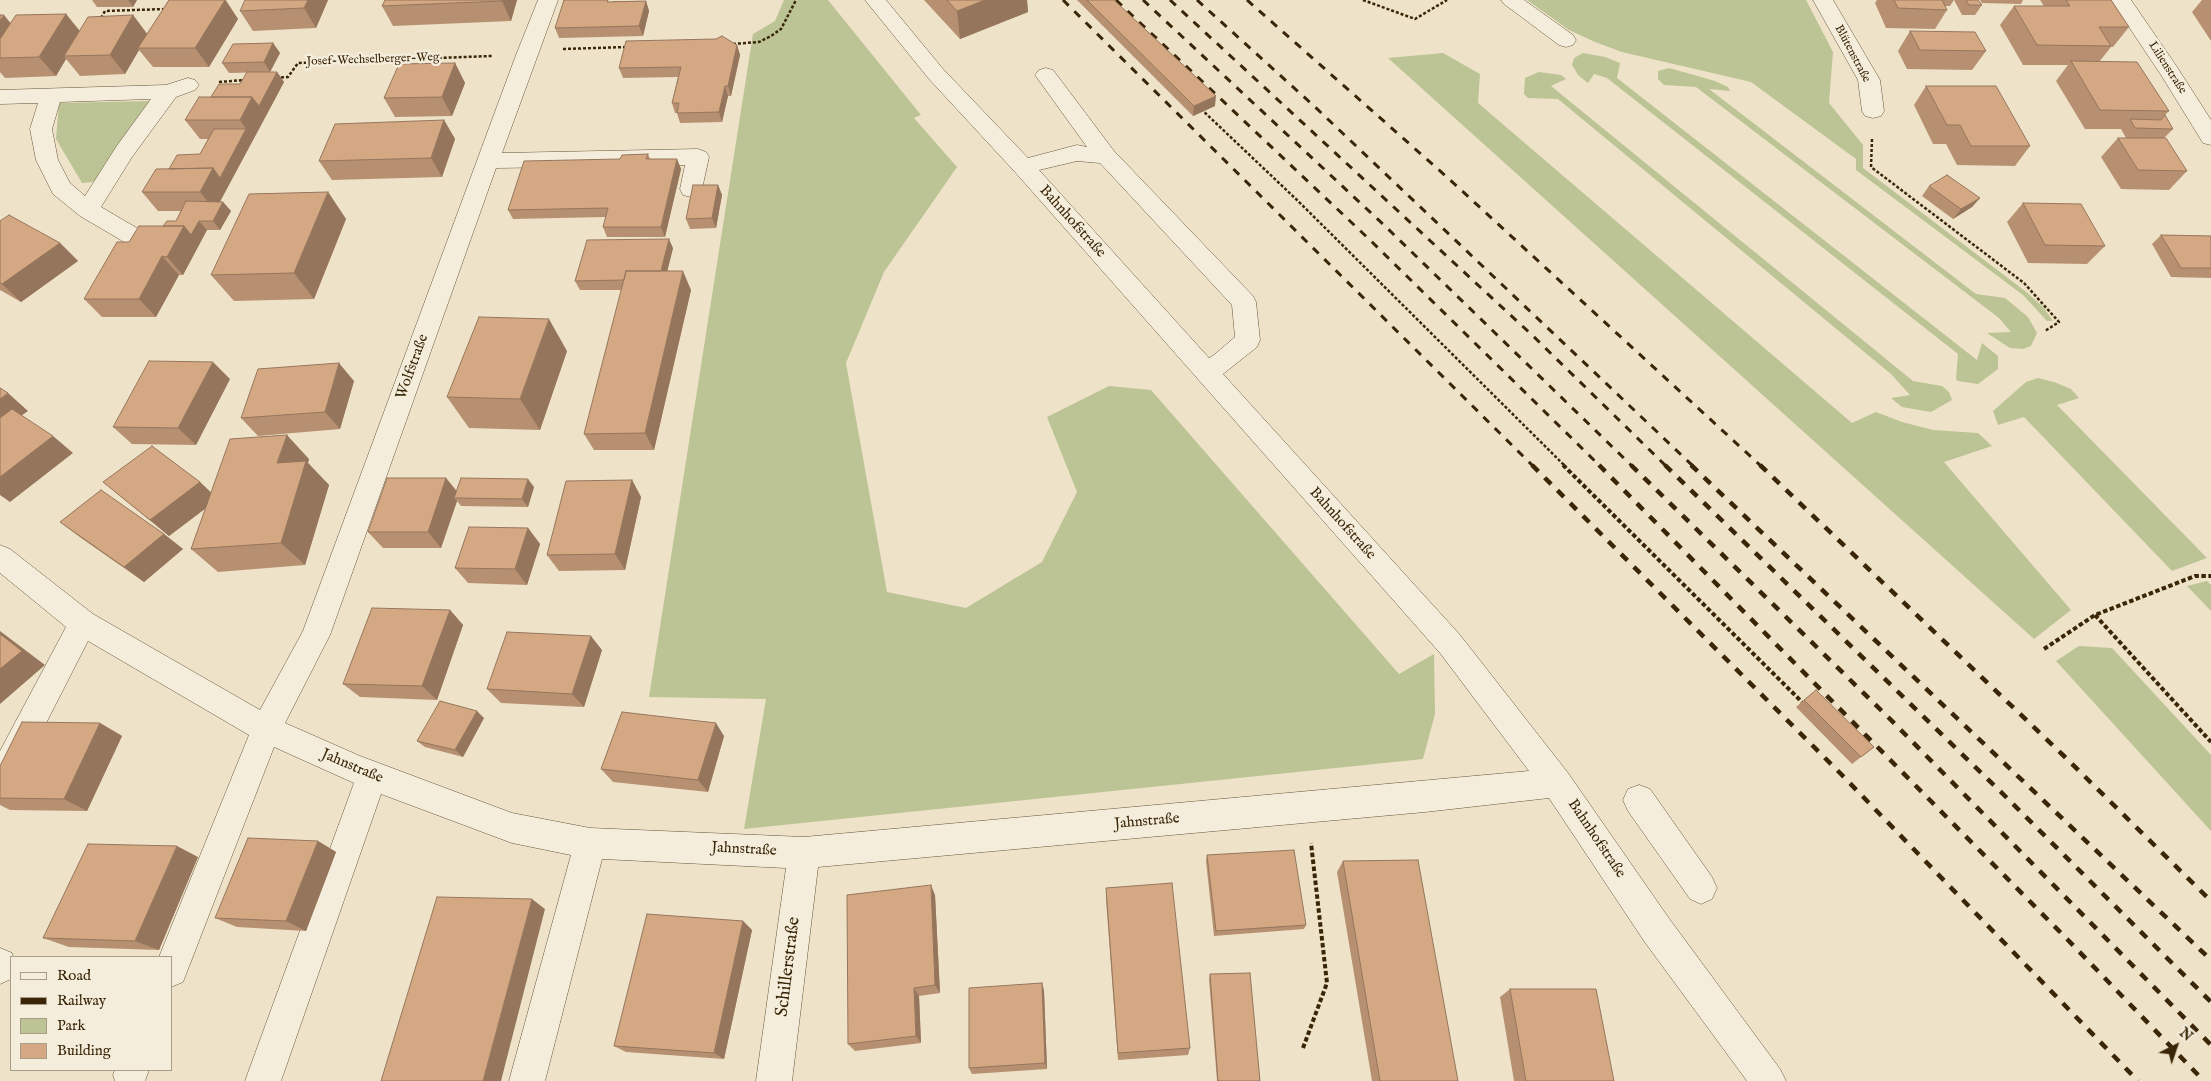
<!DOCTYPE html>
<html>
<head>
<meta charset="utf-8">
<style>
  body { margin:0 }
  #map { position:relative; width:2211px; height:1081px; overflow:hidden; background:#eee3c9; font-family:"IM FELL English",serif }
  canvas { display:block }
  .legend { position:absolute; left:10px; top:956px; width:162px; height:115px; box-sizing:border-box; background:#f4eddc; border:1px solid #aa9d87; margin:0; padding:6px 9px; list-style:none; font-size:15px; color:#3a2607 }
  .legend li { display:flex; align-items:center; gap:10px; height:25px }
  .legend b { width:25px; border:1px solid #aa9d87 }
  .north { position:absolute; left:2151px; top:1021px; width:50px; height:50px; -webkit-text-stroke:4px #f4eddc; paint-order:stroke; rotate:41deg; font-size:14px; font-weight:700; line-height:20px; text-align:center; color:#3a2607 }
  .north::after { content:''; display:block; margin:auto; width:18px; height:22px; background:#3a2607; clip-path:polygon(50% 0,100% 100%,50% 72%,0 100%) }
</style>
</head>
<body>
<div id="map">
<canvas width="2211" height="1081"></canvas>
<ul class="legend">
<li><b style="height:6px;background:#f4eddc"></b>Road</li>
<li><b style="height:6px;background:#3a2607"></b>Railway</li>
<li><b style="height:14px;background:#bcc394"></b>Park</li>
<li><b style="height:14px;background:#d5a884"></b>Building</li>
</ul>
<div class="north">N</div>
</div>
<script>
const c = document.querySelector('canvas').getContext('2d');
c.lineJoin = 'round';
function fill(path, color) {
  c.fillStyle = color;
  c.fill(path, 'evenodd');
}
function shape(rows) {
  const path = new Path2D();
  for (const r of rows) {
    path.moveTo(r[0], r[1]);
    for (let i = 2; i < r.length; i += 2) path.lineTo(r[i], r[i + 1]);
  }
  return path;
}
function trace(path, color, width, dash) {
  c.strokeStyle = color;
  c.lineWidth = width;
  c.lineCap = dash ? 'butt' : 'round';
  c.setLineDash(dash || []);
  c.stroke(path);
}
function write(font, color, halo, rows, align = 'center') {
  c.font = font + ' "IM FELL English",serif';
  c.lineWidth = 5;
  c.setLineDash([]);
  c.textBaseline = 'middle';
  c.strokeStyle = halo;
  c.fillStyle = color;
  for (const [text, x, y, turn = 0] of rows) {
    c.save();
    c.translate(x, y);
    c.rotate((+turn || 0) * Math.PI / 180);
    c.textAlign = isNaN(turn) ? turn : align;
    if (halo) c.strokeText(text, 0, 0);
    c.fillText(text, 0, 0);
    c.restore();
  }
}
const green = shape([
  [784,0,828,0,921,115,914,118,957,167,884,272,846,363,887,592,966,608,1042,562,1077,492,1047,417,1109,386,1151,390,1399,674,1434,654,1435,714,1423,759,744,829,766,699,649,697,753,34,775,21],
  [1527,0,1806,0,1833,52,1829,103,1863,145,1863,168,2025,291,2043,307,2053,321,2047,321,2023,295,1856,170,1856,159,1751,82,1622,52,1595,42,1569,30],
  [1443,53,1480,74,1478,103,1852,423,1876,412,1902,422,1933,430,1978,433,1992,446,1944,462,2071,610,2034,639,1388,58],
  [1583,53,1605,57,1620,63,1617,78,1977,360,1982,343,1998,356,1998,369,1978,384,1958,381,1956,379,1958,354,1607,78,1594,74,1588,83,1578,75,1572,65,1574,58],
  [1669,68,1715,81,1728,87,1730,91,1709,89,1976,294,2005,298,2028,317,2037,333,2031,346,2023,349,2010,348,1987,333,2011,332,1999,318,1696,87,1664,85,1658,79,1658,71],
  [1539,72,1561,75,1566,79,1551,86,1913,381,1942,386,1949,392,1952,400,1931,412,1902,407,1891,398,1910,395,1891,374,1558,99,1528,98,1524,94,1525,78],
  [152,101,106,174,92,182,82,183,56,139,59,103],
  [2038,378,2054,382,2071,389,2079,398,2057,405,2207,558,2172,571,2024,417,1998,425,1993,411,2026,382],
  [2207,581,2211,585,2211,611,2187,586],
  [2079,646,2112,648,2211,755,2211,831,2056,661]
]);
const pathFar1 = shape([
  [1363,0,1415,19,1447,0],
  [101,18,105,11,166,9],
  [733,44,759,42,771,36,781,29,796,0],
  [563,49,627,47],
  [276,78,288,77,298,63,492,56],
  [219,82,245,80],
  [1201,109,1297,200,1565,466],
  [1872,139,1871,167,2024,283,2059,322,2045,331]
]);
const path = shape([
  [1563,465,1803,703],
  [2095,615,2211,742],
  [2044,649,2095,615,2195,576,2211,576],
  [1303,1048,1327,983,1311,843]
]);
const minor = shape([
  [538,0,558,0,502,153,698,149,706,152,709,157,702,189,699,195,691,197,683,195,680,189,685,165,496,168,330,635,285,723,360,756,512,813,590,828,804,837,1529,771,1440,653,1015,172,929,79,865,0,886,0,943,69,1028,158,1077,145,1087,147,1035,75,1039,70,1046,68,1053,70,1114,151,1253,296,1256,302,1260,340,1257,347,1223,374,1460,635,1568,773,1668,917,1780,1069,1786,1081,1747,1081,1644,941,1549,798,1425,812,818,867,792,1081,756,1081,786,868,602,859,545,1081,509,1081,571,855,512,843,381,794,281,1081,245,1081,354,783,274,747,183,982,171,987,171,957,159,957,249,735,88,641,11,792,0,797,0,751,66,627,0,573,0,545,10,549,93,614,260,710,303,631,516,55,538,0],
  [1077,161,1100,163,1232,305,1235,337,1214,355,1209,358,1039,170,1077,161],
  [1501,0,1524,0,1573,35,1576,40,1573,45,1566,47,1559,45,1504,4,1501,0],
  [1813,0,1833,0,1880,80,1884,111,1881,116,1873,118,1865,116,1862,111,1858,80,1813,0],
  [2111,0,2131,0,2177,67,2211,120,2211,145,2203,143,2161,75,2111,0],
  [188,78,195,80,199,85,195,90,176,97,132,157,101,207,142,231,146,237,142,243,134,245,126,243,80,216,53,194,36,160,30,129,38,103,0,104,0,90,166,85,188,78],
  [151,99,116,147,85,196,70,183,58,160,52,129,60,102,151,99],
  [1639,785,1650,789,1712,877,1717,888,1712,899,1701,904,1690,899,1628,811,1623,800,1628,789,1639,785],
  [0,948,12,953,13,957,11,957,11,979,0,984,0,948],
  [115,1070,149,1070,145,1081,115,1081,113,1075,115,1070]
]);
const railFar1 = shape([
  [1063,0,1533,466],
  [1116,0,1370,240,1600,466],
  [1143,0,1385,226,1632,466],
  [1170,0,1532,335,1666,466],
  [1197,0,1314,106,1693,466],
  [1247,0,1448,178,1761,466]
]);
const rail = shape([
  [1532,465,1841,774,2138,1081],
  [1599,465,2067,939,2204,1081],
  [1631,465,1889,718,2211,1045],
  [1665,465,2004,795,2211,1002],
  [1691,465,2211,960],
  [1760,465,2065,757,2211,901]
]);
const wall = shape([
  [92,0,137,0,133,7,97,7],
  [169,0,226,0,238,19,209,67,153,67,139,50,125,74,80,76,66,59,56,76,5,78,0,72,0,15,11,23,66,14,80,31,133,15,147,34],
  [328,0,316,28,253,31,240,11],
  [385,0,517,0,511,21,393,26,382,6],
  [924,0,1027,0,1028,12,960,39],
  [1077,0,1114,0,1215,106,1193,116],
  [1877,0,1978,0,1982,5,1975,15,1962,15,1954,0,1950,6,1945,6,1947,10,1935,29,1886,28,1875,3],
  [1980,0,2023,0,2021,4,1982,3],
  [2040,0,2111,0,2129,27,2113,47,2111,47,2099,62,2169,111,2165,115,2173,129,2164,138,2187,171,2169,190,2121,189,2101,157,2118,138,2126,138,2121,129,2085,129,2056,81,2068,65,2023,65,2000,25,2014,6,2044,6],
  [2202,0,2211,0,2211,41,2192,12],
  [614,1,646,1,649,11,643,36,559,38,555,28],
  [1910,31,1986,51,1972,70,1907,69,1898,51],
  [273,43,280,53,270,72,229,73,222,63],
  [737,45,740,55,731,96,728,96,722,122,680,123,677,113,675,113,672,103,678,77,623,78,619,68],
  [455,63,465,83,452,116,395,117,384,98],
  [277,72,284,82,220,201,223,202,231,211,220,230,207,230,183,275,179,275,156,317,102,317,84,299,163,226,176,221,181,211,158,211,142,192,169,169,200,154,208,139,200,139,185,120,211,97,240,84],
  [1926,86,2030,146,2015,166,1957,165,1946,144,1933,144,1914,105],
  [444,120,455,139,442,177,332,180,319,161],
  [648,154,650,159,677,159,681,169,665,237,607,237,603,227,606,217,513,219,508,210,620,159],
  [718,185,722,195,716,228,690,229,686,219],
  [1929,186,1980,198,1972,207,1953,219,1922,196],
  [328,192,346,219,314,299,234,301,211,275],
  [2023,203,2105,246,2087,264,2028,263,2007,222],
  [0,221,60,243,78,261,21,302,0,290],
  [2161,235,2211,236,2211,278,2171,277,2152,244],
  [673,248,667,271,691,290,654,450,594,450,584,434,622,290,580,290,575,281],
  [567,351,540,430,469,428,447,397],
  [230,379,196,445,132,444,113,427],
  [354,381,340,429,258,436,241,418],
  [309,459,308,463,329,485,305,565,218,572,191,549,206,508,169,536,103,482,200,482,211,493],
  [446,478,457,491,534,487,528,507,461,506,457,501,441,548,383,548,368,532],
  [632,480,641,497,625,570,559,571,547,555],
  [60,522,164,534,183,549,144,582,81,538],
  [528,528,540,544,527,585,468,583,455,568],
  [450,610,463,625,437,700,360,697,343,684],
  [602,650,584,707,501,703,487,689],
  [1804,700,1874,747,1852,764,1796,707],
  [484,718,463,757,425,747,417,741],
  [100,723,122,736,87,811,10,810,0,805,0,766],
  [724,736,708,792,613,782,601,769],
  [318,841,336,852,306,931,237,927,215,918],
  [1207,855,1306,925,1304,929,1214,936,1206,861],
  [198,857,159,950,69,947,43,938],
  [1343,861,1458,1081,1372,1081,1337,872],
  [1106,888,1190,1048,1188,1055,1118,1060,1106,899],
  [935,895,940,993,919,996,921,1043,855,1051,848,1044],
  [743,921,752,930,724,1059,626,1052,614,1046],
  [1210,974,1260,1081,1217,1081,1209,979],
  [1042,983,1044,991,1047,1069,972,1074,969,1068],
  [1510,989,1614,1081,1514,1081,1500,997]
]);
const shadedWall = shape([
  [128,0,137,0,133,7],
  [225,0,238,19,209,67,195,48],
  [308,0,328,0,316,28,304,8],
  [502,0,517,0,511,21,502,1],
  [985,0,1027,0,1028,12,960,39,957,11],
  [646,1,649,11,643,36,639,26],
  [66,14,81,33,64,56,66,59,56,76,39,57],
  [4,15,20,35,0,58,0,21],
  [133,15,148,35,138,48,139,50,125,74,110,55],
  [273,43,280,53,270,72,264,62],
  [737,45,740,55,731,96,728,86],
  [455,63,465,83,452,116,442,97],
  [277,72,284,82,266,116,259,106],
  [725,86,728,96,722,122,719,112],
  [1216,96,1215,106,1193,116,1194,106],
  [252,97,266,116,215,211,200,192,213,168,246,129,240,120],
  [444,120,455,139,442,177,431,158],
  [677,159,681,169,665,237,661,227],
  [718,185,722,195,716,228,712,218],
  [328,192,346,219,314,299,294,273],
  [1980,198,1972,207,1953,219,1961,209],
  [223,202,231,211,220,230,213,221],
  [199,221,207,230,183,275,167,257,184,226],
  [669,239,673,248,663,289,659,280],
  [60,243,78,261,21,302,2,284],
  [162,256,179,275,156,317,139,299],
  [683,271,691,290,654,450,645,433],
  [549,319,567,351,540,430,520,399],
  [213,362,230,379,196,445,178,428],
  [339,363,354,381,340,429,325,412],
  [8,393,28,411,0,431,0,399],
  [287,435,309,459,308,463,329,485,305,565,281,543,277,463],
  [53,436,73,453,10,502,0,495,0,477],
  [446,478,459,495,454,498,457,501,441,548,428,532],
  [528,479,534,487,528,507,522,499],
  [632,480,641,497,625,570,615,554],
  [200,482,218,499,169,536,150,520],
  [528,528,540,544,527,585,515,569],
  [164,534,183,549,144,582,124,567],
  [450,610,463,625,437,700,422,686],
  [0,631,45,665,0,704],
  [591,636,602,650,584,707,572,694],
  [477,711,484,718,463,757,455,750],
  [100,723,122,736,87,811,64,799],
  [716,723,724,736,708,792,698,780],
  [318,841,336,852,306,931,286,921],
  [177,846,198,857,159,950,135,941],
  [931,885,935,895,940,993,935,985],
  [532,899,545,909,501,1081,483,1081],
  [743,921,752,930,724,1059,714,1053],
  [1042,983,1044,991,1047,1069,1045,1063],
  [914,988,919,996,921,1043,916,1036]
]);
const building = shape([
  [169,0,225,0,195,48,138,48,169,0],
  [245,0,308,0,304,8,240,11,245,0],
  [385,0,502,0,502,1,382,6,385,0],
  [564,0,608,0,607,2,646,1,639,26,555,28,564,0],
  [947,0,985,0,957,11,947,0],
  [1087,0,1114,0,1216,96,1194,106,1087,0],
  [1894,0,1942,0,1947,10,1898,8,1894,0],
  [1966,0,1978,0,1982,5,1969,5,1966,0],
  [2066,0,2111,0,2129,27,2099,27,2111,46,2037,45,2014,6,2070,6,2066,0],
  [66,14,39,57,0,58,0,39,16,15,66,14],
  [0,15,4,15,0,21,0,15],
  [133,15,110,55,64,56,88,17,133,15],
  [1910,31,1975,32,1986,51,1920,50,1910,31],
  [722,36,737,45,728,86,725,86,719,112,677,113,679,103,672,103,681,67,619,68,626,41,716,39,722,36],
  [273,43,264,62,222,63,233,44,273,43],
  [2071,61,2137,62,2169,111,2100,110,2071,61],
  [455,63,442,97,384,98,399,64,455,63],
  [247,72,277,72,259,106,252,97,211,97,219,84,240,84,247,72],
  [1926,86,1996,86,2030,146,1971,146,1960,125,1947,125,1926,86],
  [199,97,252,97,240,120,185,120,199,97],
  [2165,115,2173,129,2135,128,2130,119,2161,120,2165,115],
  [444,120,431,158,319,161,335,124,444,120],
  [214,129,246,129,220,178,213,168,169,169,177,155,200,154,214,129],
  [2118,138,2166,138,2187,171,2138,170,2118,138],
  [648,154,646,159,677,159,661,227,603,227,608,208,508,210,524,161,620,159,622,155,648,154],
  [213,168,200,192,142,192,156,169,213,168],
  [1947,175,1980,198,1961,209,1929,186,1947,175],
  [693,185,718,185,712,218,686,219,693,185],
  [328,192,294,273,211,275,249,194,328,192],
  [186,201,223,202,213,221,199,221,191,235,184,226,163,226,167,221,176,221,186,201],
  [2023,203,2081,204,2105,246,2045,245,2023,203],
  [9,215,60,243,2,284,0,283,0,221,9,215],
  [139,226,184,226,167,257,162,256,139,299,84,299,117,242,129,242,139,226],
  [2161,235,2211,236,2211,268,2181,268,2161,235],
  [669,239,661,271,626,271,624,280,575,281,587,240,669,239],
  [626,271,683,271,645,433,584,434,626,271],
  [479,317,549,319,520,399,447,397,479,317],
  [149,361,213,362,178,428,113,427,149,361],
  [339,363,325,412,241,418,258,369,339,363],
  [0,388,8,393,0,399,0,388],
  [12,409,53,436,0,477,0,418,12,409],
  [287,435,277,463,306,461,281,543,191,549,230,439,287,435],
  [152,446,200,482,150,520,103,482,152,446],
  [387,478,446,478,428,532,368,532,387,478],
  [461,478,528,479,522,499,454,498,461,478],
  [632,480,615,554,547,555,566,481,632,480],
  [101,490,164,534,124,567,60,522,101,490],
  [469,527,528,528,515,569,455,568,469,527],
  [372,608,450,610,422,686,343,684,372,608],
  [507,632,591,636,572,694,487,689,507,632],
  [0,634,22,651,0,669,0,634],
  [1816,690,1874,747,1861,757,1804,700,1816,690],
  [440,701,477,711,455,750,417,741,440,701],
  [622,712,716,723,698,780,601,769,622,712],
  [22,722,100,723,64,799,0,798,0,766,22,722],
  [248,838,318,841,286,921,215,918,248,838],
  [88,844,177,846,135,941,43,938,88,844],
  [1294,850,1306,925,1216,931,1207,855,1294,850],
  [1418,860,1458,1081,1380,1081,1343,861,1418,860],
  [1172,883,1190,1048,1118,1053,1106,888,1172,883],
  [931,885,935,985,914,988,916,1036,848,1044,847,895,931,885],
  [437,897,532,899,483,1081,381,1081,437,897],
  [647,914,743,921,714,1053,614,1046,647,914],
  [1250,973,1260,1081,1218,1081,1210,974,1250,973],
  [1042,983,1045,1063,969,1068,969,988,1042,983],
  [1510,989,1596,989,1614,1081,1526,1081,1510,989]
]);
const farStreetnames = [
  ["Blütenstraße",1852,54,62],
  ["Josef-Wechselberger-Weg",373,60,-2],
  ["Lilienstraße",2167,68,57]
];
const streetNames = [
  ["Bahnhofstraße",1072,222,48],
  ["Wolfstraße",413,367,-70],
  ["Bahnhofstraße",1342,524,48],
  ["Jahnstraße",352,767,23],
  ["Jahnstraße",1147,822,-5],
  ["Bahnhofstraße",1596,839,56],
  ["Jahnstraße",744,850,3]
];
const nearStreetnames = [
  ["Schillerstraße",789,967,-83]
];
fill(green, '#bcc394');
trace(minor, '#675538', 1);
trace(pathFar1, '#3a2607', 2.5, [3, 2]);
trace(path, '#3a2607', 4, [4.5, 2.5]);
fill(minor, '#f4eddc');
trace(railFar1, '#3a2607', 3, [8, 8]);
trace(rail, '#3a2607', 4.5, [9, 9]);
fill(wall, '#b79072');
fill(shadedWall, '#95765c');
fill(building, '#d5a884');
trace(building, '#95765c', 1);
write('12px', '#3a2607', '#f4eddc', farStreetnames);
write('15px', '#3a2607', '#f4eddc', streetNames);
write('18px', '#3a2607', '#f4eddc', nearStreetnames);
</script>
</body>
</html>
